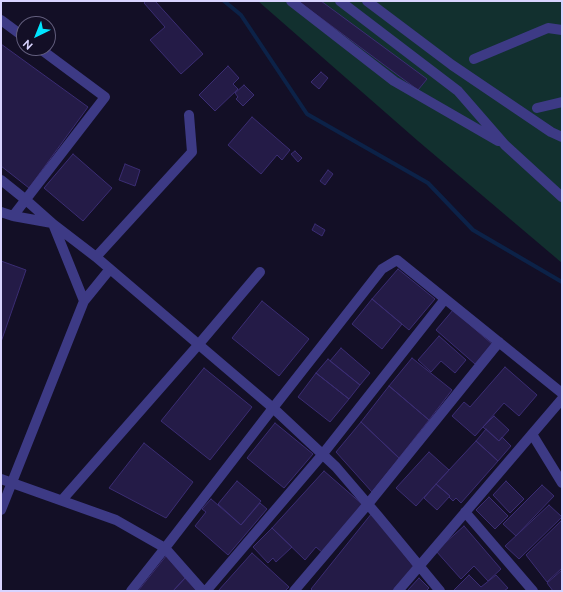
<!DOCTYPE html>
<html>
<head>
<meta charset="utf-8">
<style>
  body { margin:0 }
  #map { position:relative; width:563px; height:592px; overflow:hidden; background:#130f26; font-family:Raleway,sans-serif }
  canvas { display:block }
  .frame { position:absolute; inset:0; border:2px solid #d9d4ff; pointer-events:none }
  .north { position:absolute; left:16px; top:16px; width:40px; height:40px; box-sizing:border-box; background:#130f26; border:1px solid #625e7d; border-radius:50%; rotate:223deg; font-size:11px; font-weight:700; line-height:16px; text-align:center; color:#d9d4ff }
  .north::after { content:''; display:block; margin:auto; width:14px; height:18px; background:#00e5ff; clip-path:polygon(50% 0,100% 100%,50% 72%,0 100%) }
</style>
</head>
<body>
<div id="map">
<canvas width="563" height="592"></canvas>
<div class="frame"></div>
<div class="north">N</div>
</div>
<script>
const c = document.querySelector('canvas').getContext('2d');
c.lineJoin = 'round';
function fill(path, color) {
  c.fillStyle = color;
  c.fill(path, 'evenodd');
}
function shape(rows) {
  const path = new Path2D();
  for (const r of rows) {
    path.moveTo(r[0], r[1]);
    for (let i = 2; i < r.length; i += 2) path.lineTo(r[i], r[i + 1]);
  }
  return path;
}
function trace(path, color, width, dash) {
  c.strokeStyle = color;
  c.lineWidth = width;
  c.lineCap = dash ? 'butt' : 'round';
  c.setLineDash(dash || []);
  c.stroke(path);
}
const green = shape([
  [258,1,562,1,562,263,418,141]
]);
const stream = shape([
  [224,1,241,15,307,114,428,183,473,230,562,282]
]);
const building = shape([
  [146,1,155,1,203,54,181,74,150,40,165,27,144,3,146,1],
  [298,1,321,1,427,79,418,90,298,1],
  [1,44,88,107,29,188,1,166,1,44],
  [228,66,239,78,233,84,238,89,215,111,199,95,228,66],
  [321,72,328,78,319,89,311,82,321,72],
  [244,85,254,95,243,106,236,99,238,97,235,93,244,85],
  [252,117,290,150,282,160,277,155,261,174,228,145,252,117],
  [295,151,302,158,298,162,291,154,295,151],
  [73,154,112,188,83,221,44,188,73,154],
  [125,164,140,170,135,186,119,180,125,164],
  [328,170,333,174,325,185,320,181,328,170],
  [315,224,325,230,322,236,312,230,315,224],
  [1,261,26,270,1,342,1,261],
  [398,269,435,299,409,330,372,299,398,269],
  [372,299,402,324,382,349,352,324,372,299],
  [262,301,309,339,279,376,232,338,262,301],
  [453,310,492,344,475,364,436,330,453,310],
  [439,336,466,360,455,373,441,361,431,372,418,360,439,336],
  [341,348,370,373,360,385,330,361,341,348],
  [412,358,452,390,429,420,389,386,412,358],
  [328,359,360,385,349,399,316,373,328,359],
  [505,367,537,395,519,416,504,403,475,436,452,416,464,402,470,407,505,367],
  [204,368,252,407,210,460,161,421,204,368],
  [316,373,349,399,330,422,298,397,316,373],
  [389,386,429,420,399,458,361,422,389,386],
  [494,416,509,430,499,441,483,427,494,416],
  [361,422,399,458,372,492,336,452,361,422],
  [275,423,313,454,284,488,247,458,275,423],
  [486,429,499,441,502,437,511,446,498,461,476,441,486,429],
  [476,441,498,461,461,503,456,498,453,501,449,497,450,496,436,484,476,441],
  [144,443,193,482,166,518,109,488,144,443],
  [429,452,449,470,416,506,396,488,429,452],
  [324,471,362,504,323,553,316,547,305,560,272,528,324,471],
  [237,481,261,501,241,525,218,504,237,481],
  [506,481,524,499,510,513,493,495,506,481],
  [436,484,450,496,437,510,424,498,436,484],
  [542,485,554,496,516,536,503,524,542,485],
  [489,497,508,516,495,529,476,510,489,497],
  [211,499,241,525,260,503,267,509,228,555,195,526,206,512,202,509,211,499],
  [549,505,562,517,519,559,505,546,549,505],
  [372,513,414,567,392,591,313,591,311,589,372,513],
  [562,520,562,568,547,582,526,555,562,520],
  [464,526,501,569,488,581,474,566,461,579,436,551,464,526],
  [272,528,292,547,276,562,273,558,268,563,253,547,272,528],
  [252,553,289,587,285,591,218,591,252,553],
  [166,556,185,578,173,591,138,591,166,556],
  [562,570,562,591,553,591,547,583,562,570],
  [469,575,481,587,496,575,508,588,504,591,453,591,469,575],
  [185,578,197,591,173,591,185,578],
  [419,578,429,588,426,591,407,591,419,578]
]);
const minor = shape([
  [291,1,394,81,498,141],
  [340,1,458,91,505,145,562,197],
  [367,1,452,65,551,132,562,137],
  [1,20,24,37],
  [474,59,548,28,562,30],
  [537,108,562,102],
  [1,180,26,200,53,224,84,301,1,510],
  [1,212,13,216,52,223],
  [13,216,105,97,39,48],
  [53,224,96,257,273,408,336,467,378,516,440,591],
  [96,257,192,152,189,115],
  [84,301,110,269],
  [532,434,562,483],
  [1,479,116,520,165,548,203,591],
  [62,500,199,344,260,272],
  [465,512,533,591],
  [131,591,165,548,273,408,382,269,397,260,562,393],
  [206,591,322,455,445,299],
  [294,591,368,504,499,342],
  [398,591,562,399]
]);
fill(green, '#12302f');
trace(stream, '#0c2248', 4);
fill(building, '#241b47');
trace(building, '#3b2d73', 1);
trace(minor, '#3d3a85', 10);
</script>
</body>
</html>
